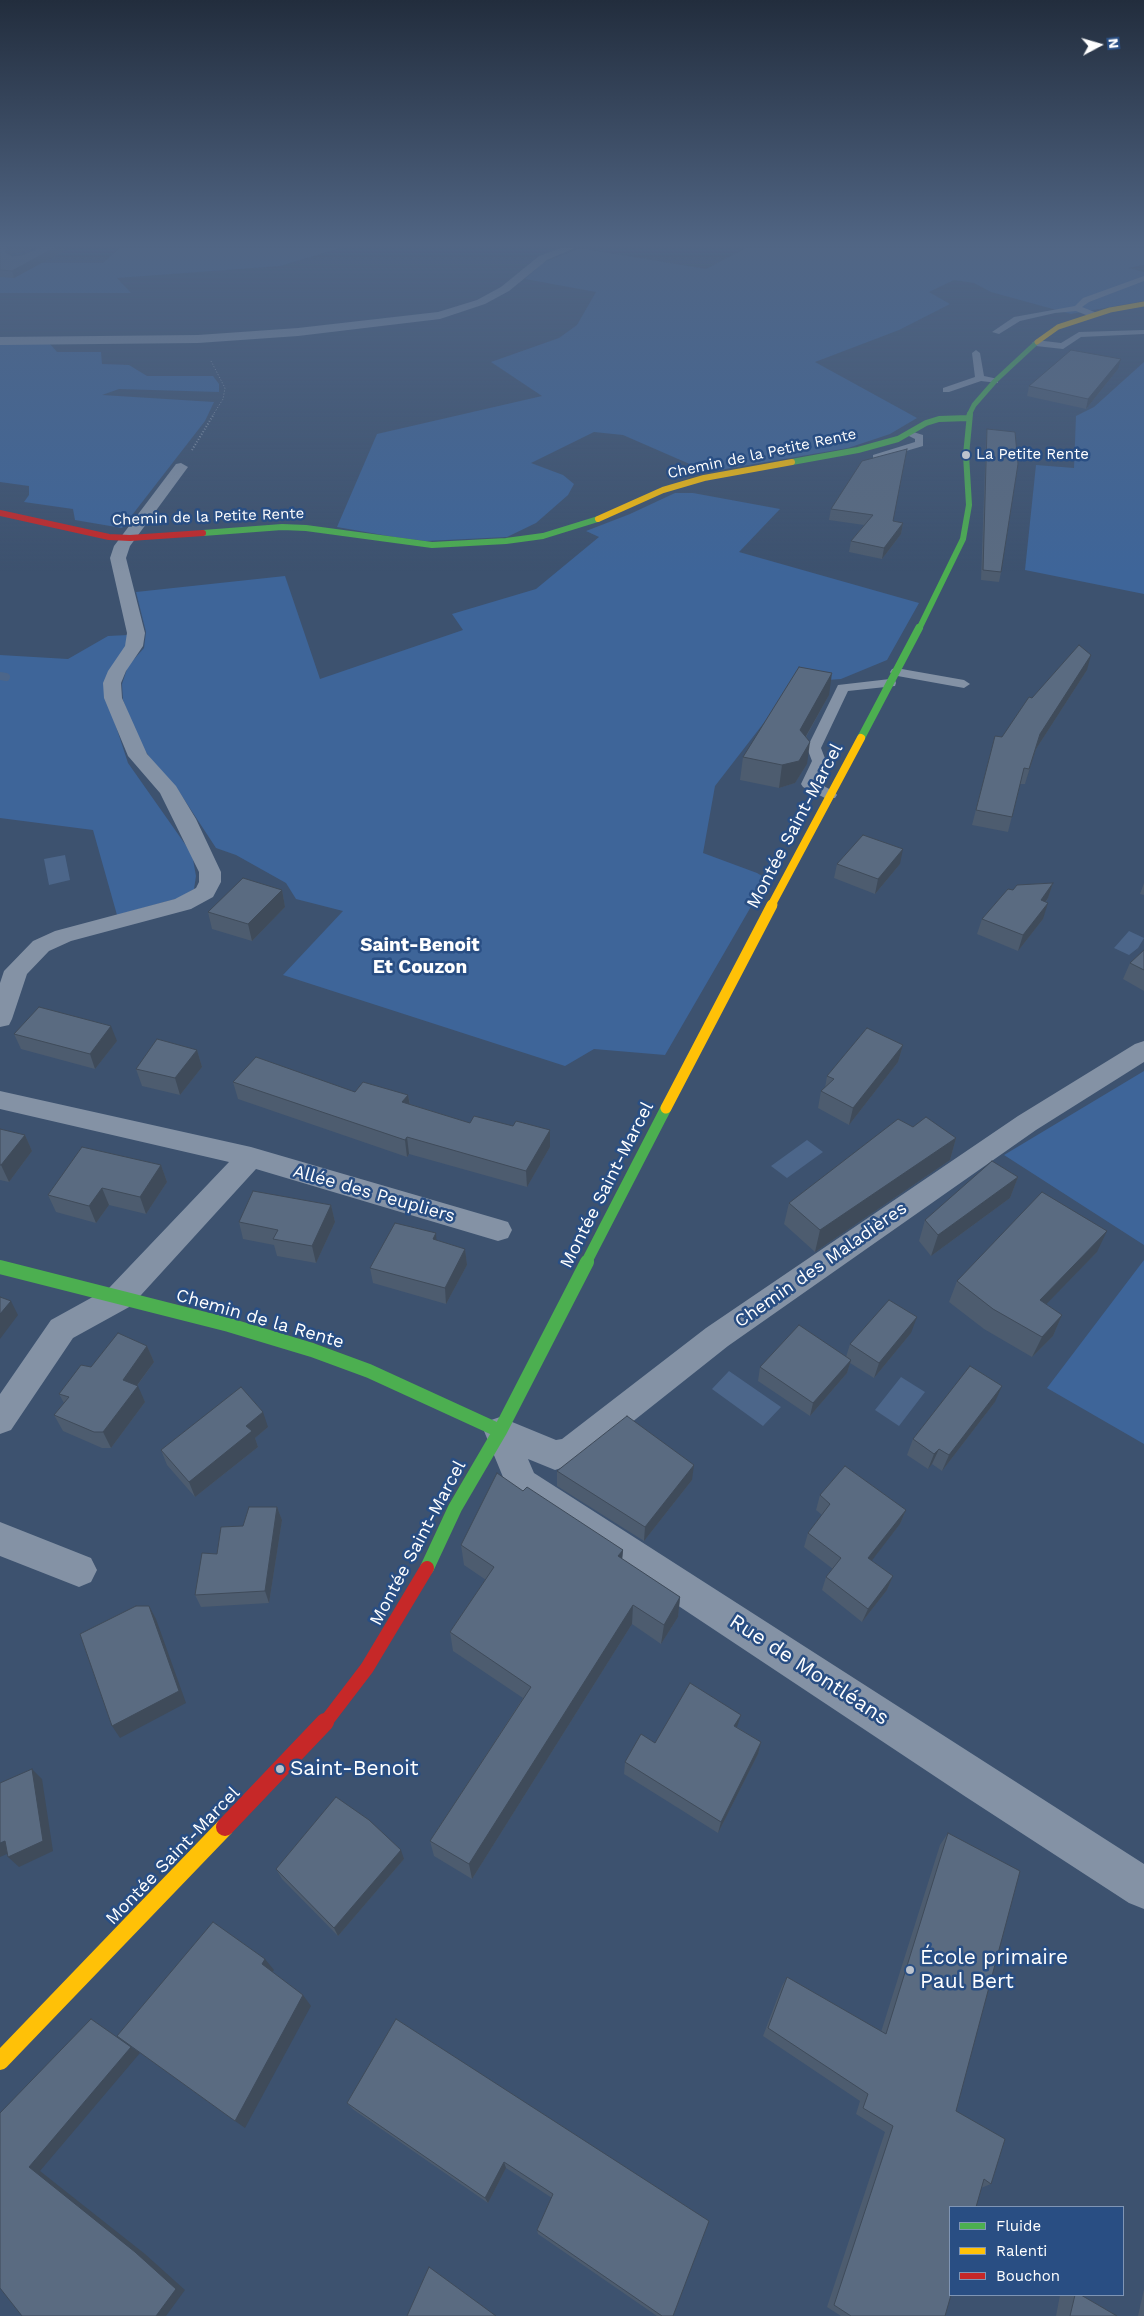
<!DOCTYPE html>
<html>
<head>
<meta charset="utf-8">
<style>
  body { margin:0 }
  #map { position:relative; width:1144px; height:2316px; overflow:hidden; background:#3d526f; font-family:"Work Sans",sans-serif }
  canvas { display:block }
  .legend { position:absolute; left:949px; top:2206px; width:175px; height:90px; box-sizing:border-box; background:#294e83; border:1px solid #7f95b5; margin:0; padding:6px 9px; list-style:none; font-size:15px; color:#fff }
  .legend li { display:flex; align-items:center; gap:10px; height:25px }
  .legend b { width:25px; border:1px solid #7f95b5 }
  .north { position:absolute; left:1074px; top:20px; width:50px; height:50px; -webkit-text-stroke:4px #294e83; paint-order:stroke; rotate:84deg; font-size:14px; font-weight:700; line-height:20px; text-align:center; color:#fff }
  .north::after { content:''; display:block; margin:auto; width:18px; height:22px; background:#fff; clip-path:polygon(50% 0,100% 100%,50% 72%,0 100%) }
</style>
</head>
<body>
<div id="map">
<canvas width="1144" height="2316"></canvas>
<ul class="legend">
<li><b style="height:6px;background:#4caf50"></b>Fluide</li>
<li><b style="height:6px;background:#ffc107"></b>Ralenti</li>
<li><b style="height:6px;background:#c62828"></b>Bouchon</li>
</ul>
<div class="north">N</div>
</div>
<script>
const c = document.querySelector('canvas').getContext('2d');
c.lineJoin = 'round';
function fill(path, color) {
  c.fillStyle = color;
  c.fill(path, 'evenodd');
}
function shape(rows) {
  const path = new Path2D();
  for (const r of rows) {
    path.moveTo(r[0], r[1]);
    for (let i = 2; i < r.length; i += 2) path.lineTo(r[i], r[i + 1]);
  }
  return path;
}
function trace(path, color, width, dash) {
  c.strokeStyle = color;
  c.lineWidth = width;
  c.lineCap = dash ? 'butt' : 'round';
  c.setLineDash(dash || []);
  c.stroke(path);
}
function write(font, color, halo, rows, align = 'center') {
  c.font = font + ' "Work Sans",sans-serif';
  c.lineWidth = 5;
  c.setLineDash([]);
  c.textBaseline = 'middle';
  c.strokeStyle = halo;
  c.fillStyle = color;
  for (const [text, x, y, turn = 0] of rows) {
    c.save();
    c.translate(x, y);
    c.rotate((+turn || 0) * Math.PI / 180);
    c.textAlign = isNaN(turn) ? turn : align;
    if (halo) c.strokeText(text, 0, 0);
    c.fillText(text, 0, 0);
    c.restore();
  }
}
const green = shape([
  [119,248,341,248,280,266,117,278,131,293,0,293,0,268,9,263,103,263],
  [580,248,706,269,746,248,1144,248,1144,265,1129,268,1144,272,1144,301,1071,314,991,292,974,283,954,280,929,292,950,304,899,330,815,362,917,418,890,434,848,448,708,472,623,435,594,432,531,463,563,475,574,484,568,495,536,523,507,537,426,541,394,537,337,527,377,434,542,396,491,362,559,338,577,325,596,292,525,279,542,263],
  [0,344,50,344,57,352,101,352,102,364,129,365,147,376,213,376,219,384,219,392,119,389,102,395,214,402,205,421,122,528,75,520,73,509,24,502,29,495,29,486,0,482],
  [1144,362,1144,594,1025,570,1036,465,1074,468,1076,416,1094,407],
  [675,493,693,493,780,509,739,552,919,603,887,660,841,679,801,682,773,711,715,786,703,853,757,873,767,879,665,1055,594,1049,565,1066,283,975,343,911,296,899,286,883,236,855,216,848,176,787,155,765,139,742,123,700,122,684,128,666,144,648,146,632,136,592,285,576,320,679,463,630,452,614,536,589,599,537,586,531,630,514],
  [128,635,125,649,105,693,128,763,192,854,196,876,194,889,179,898,117,915,93,830,0,818,0,655,68,659,108,636],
  [1144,1071,1144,1245,1004,1155],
  [1144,1260,1144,1444,1047,1388]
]);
const water = shape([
  [65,855,70,880,49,885,44,859],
  [1129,931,1144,938,1138,948,1129,955,1114,948],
  [807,1140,823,1152,787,1178,771,1166],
  [729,1371,781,1407,763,1426,712,1389],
  [901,1377,925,1392,899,1426,875,1410]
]);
const stream = shape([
  [0,676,6,677]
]);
const pathFar1 = shape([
  [211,361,225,388,223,399,213,415]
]);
const path = shape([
  [192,450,214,414]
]);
const lane = shape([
  [1144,276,1144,281,1089,302,1082,307,1097,313,1097,317,1091,317,1076,311,1055,313,1020,321,999,334,992,332,1014,317,1075,306,1083,298,1144,276],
  [1144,330,1144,334,1081,337,1063,349,1036,346,1032,343,1036,340,1061,343,1079,332,1144,330],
  [976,350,980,353,984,376,998,379,998,383,981,381,949,392,943,392,943,388,975,377,972,353,976,350],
  [910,431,923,435,923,446,879,459,873,459,873,455,915,442,915,439,905,434,910,431],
  [896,668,964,680,970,684,964,688,892,675,890,672,892,669,896,668],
  [890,679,895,680,896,683,895,686,848,691,821,748,826,761,816,782,835,792,837,795,835,798,825,798,803,787,801,784,812,761,807,748,838,685,890,679]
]);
const street = shape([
  [561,248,575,248,547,260,509,291,485,304,440,319,298,336,198,343,0,345,0,337,198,335,298,328,438,312,477,300,501,287,539,256,561,248],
  [181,463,188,467,130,546,126,558,145,633,143,646,126,671,121,683,122,698,147,754,176,786,196,819,221,872,221,882,213,897,191,909,71,941,49,951,27,974,12,1019,9,1025,0,1027,0,983,4,971,33,941,55,931,175,899,196,888,199,882,199,872,160,793,128,756,104,698,103,683,108,671,125,646,127,633,110,558,114,546,176,464,181,463],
  [1144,1041,1144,1062,1036,1130,728,1346,583,1461,555,1470,528,1459,534,1473,1144,1864,1144,1909,1129,1903,966,1797,510,1494,484,1431,488,1421,500,1417,556,1440,562,1439,706,1328,1018,1116,1135,1044,1144,1041],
  [0,1091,251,1147,498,1219,508,1222,512,1230,508,1238,498,1241,256,1169,131,1306,73,1338,11,1430,0,1434,0,1394,51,1320,109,1288,229,1162,0,1109,0,1091],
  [0,1522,91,1558,97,1570,91,1582,79,1587,0,1556,0,1522]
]);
const fastFar4 = shape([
  [969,415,974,405,995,381,1037,342]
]);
const fastFar3 = shape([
  [792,462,858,450,898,439,926,423,939,419,968,418],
  [203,533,282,527,306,528,432,545,506,541,543,536,598,519],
  [919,629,963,539,969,505,966,455,970,414]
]);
const fastFar2 = shape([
  [861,738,919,628]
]);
const fastFar1 = shape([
  [586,1263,666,1108]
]);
const fast = shape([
  [0,1267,229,1325,312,1350,369,1371,500,1431],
  [427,1568,455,1508,500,1431,587,1262]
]);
const slowFar4 = shape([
  [1037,342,1058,327,1110,310,1144,304]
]);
const slowFar3 = shape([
  [598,519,663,490,704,478,792,462]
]);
const slowFar2 = shape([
  [771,906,861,738]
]);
const slowFar1 = shape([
  [666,1108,772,905]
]);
const slow = shape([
  [0,2061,225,1827]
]);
const jamFar2 = shape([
  [0,513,109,537,130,538,203,533]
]);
const jamFar1 = shape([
  [325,1723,367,1668,427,1568]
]);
const jam = shape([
  [225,1827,325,1722]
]);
const wall = shape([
  [0,248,12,256,22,255,40,248,69,248,14,278,0,277],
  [1118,369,1086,409,1027,396,1029,386],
  [987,429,1001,572,999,582,981,580,986,438],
  [862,461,893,521,903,523,901,534,882,559,849,552,851,541,864,525,829,520,831,509],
  [1087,670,1036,749,1025,784,1020,784,1008,832,972,825,995,736,1002,737,1032,698],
  [829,695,806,737,807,764,795,783,779,788,740,780,743,757],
  [837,864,900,864,875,894,834,878],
  [1053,883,1048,898,1046,902,1043,919,1018,951,977,934,982,919,1013,890],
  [1144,883,1144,895,1140,894],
  [282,890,285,907,252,941,212,929,208,912],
  [1144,950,1144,991,1123,979,1130,963],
  [14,1034,117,1041,95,1069,21,1049],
  [903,1045,898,1062,849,1125,818,1108,821,1091,825,1088,827,1076],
  [197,1050,202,1067,180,1095,142,1086,136,1069],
  [233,1082,355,1092,408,1095,410,1104,470,1123,513,1126,550,1130,550,1147,527,1187,409,1154,407,1157,238,1099],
  [913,1127,956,1138,950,1160,815,1252,784,1224,789,1203],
  [0,1129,25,1135,32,1151,9,1182,0,1180],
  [161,1165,167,1182,146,1214,109,1205,96,1223,56,1212,48,1195],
  [1018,1177,1010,1198,931,1256,919,1241,925,1220],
  [331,1205,335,1222,316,1263,277,1256,274,1245,243,1239,239,1222],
  [436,1240,465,1249,467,1265,446,1304,373,1283,370,1268],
  [1097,1252,1046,1304,1062,1315,1053,1336,1032,1357,984,1329,949,1302,957,1281],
  [911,1333,874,1378,850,1363,847,1373,810,1416,758,1381,760,1367,846,1357,850,1344],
  [147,1346,154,1362,137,1386,145,1402,111,1448,102,1448,63,1431,54,1415,64,1403,59,1394,91,1367],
  [995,1402,942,1471,932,1464,928,1469,907,1455,913,1439],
  [268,1427,255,1438,258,1447,195,1497,167,1465,161,1450],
  [557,1471,692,1480,644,1541,557,1486],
  [523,1491,623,1550,622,1559,680,1597,678,1617,661,1644,632,1624,472,1879,434,1856,430,1841,523,1698,453,1651,450,1632,486,1580,464,1565,461,1545],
  [820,1495,906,1510,900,1524,871,1561,893,1576,887,1590,862,1622,822,1590,826,1577,833,1569,804,1547,808,1533,822,1515,816,1510],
  [277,1507,282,1520,269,1603,201,1607,195,1595,217,1554,243,1526],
  [737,1727,761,1742,758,1754,718,1833,624,1774,625,1762,655,1743],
  [948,1833,956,2111,991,2184,981,2188,945,2316,841,2316,827,2307,885,2132,856,2114,860,2101,763,2036,782,1986,787,1977,881,2032,940,1845],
  [404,1859,338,1936,282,1879,276,1869],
  [396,2019,673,2316,657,2316,538,2234,537,2230,552,2198,506,2168,488,2203,354,2110,347,2103],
  [1144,2289,1144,2316,1138,2316],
  [1060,2295,1081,2295,1117,2316,1056,2316]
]);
const shadedWall = shape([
  [7,248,37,248,10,255,5,252],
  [54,248,69,248,14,278,12,271],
  [1121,359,1118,369,1086,409,1088,399],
  [903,523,901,534,882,559,884,548],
  [1091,655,1087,670,1036,749,1025,784,1040,734],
  [832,673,829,695,797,752,800,730],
  [810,742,807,764,795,783,779,788,782,765],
  [903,849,900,864,875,894,878,879],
  [1053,883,1048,898,1036,916,1041,900],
  [282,890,285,907,252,941,248,924],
  [1048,903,1043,919,1018,951,1023,935],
  [111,1026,117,1041,95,1069,90,1054],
  [903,1045,898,1062,849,1125,853,1108],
  [197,1050,202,1067,180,1095,175,1078],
  [408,1095,411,1112,402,1102],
  [550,1130,550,1147,527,1187,526,1171],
  [25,1135,32,1151,9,1182,1,1165],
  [407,1137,409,1154,407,1157,405,1140],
  [956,1138,950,1160,815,1252,820,1230],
  [161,1165,167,1182,146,1214,140,1197],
  [1018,1177,1010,1198,931,1256,938,1235],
  [102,1188,109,1205,96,1223,89,1206],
  [331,1205,335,1222,316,1263,312,1246],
  [1107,1231,1097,1252,1031,1320,1040,1300],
  [436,1233,437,1249,433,1239],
  [465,1249,467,1265,446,1304,445,1288],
  [11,1301,18,1315,0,1339,0,1314],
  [1062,1315,1053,1336,1032,1357,1042,1337],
  [917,1317,911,1333,874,1378,879,1363],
  [147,1346,154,1362,130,1395,123,1380],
  [851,1360,847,1373,810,1416,813,1403],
  [138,1386,145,1402,111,1448,103,1432],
  [1002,1386,995,1402,942,1471,949,1455],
  [263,1412,268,1427,255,1438,258,1447,195,1497,189,1482,246,1426],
  [939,1449,932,1464,928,1469,934,1454],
  [694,1465,692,1480,644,1541,645,1527],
  [277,1507,282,1520,269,1603,265,1591],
  [906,1510,900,1524,863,1572,868,1558],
  [623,1550,621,1570,618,1556],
  [893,1576,887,1590,862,1622,868,1609],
  [680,1597,678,1617,661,1644,664,1625],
  [633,1605,632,1624,472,1879,469,1864],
  [149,1606,156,1619,186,1703,120,1738,112,1726],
  [741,1715,737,1727,734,1726],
  [761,1742,758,1754,718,1833,721,1822],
  [32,1769,42,1779,53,1851,19,1867,8,1857],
  [5,1841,16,1850,0,1857,0,1843],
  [401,1850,404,1859,338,1936,334,1928],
  [265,1959,274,1970,270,1976,262,1964],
  [303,1995,311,2006,245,2128,235,2121],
  [131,2047,140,2053,40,2171,145,2254,185,2290,166,2316,156,2316,29,2167],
  [504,2162,506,2168,488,2203,485,2198]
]);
const building = shape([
  [0,248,7,248,5,252,12,256,22,255,40,248,54,248,12,271,0,270,0,248],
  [1071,350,1121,359,1088,399,1029,386,1071,350],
  [987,429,1015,432,1018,464,1001,572,983,570,987,429],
  [907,449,893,521,903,523,884,548,851,541,873,515,831,509,862,461,907,449],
  [1079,645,1091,655,1040,734,1029,769,1024,768,1012,817,976,810,995,736,1002,737,1029,697,1032,698,1079,645],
  [799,667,832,673,800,730,810,742,799,761,782,765,743,757,799,667],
  [863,835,903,849,878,879,837,864,863,835],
  [243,878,282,890,248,924,208,912,243,878],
  [1053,883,1041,900,1048,903,1023,935,982,919,1008,889,1013,890,1017,885,1053,883],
  [1144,950,1144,970,1130,963,1144,950],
  [39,1007,111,1026,90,1054,14,1034,39,1007],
  [867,1028,903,1045,853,1108,821,1091,834,1079,827,1076,867,1028],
  [157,1039,197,1050,175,1078,136,1069,157,1039],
  [256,1057,355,1092,363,1082,408,1095,402,1102,470,1123,474,1116,513,1126,516,1121,550,1130,526,1171,407,1137,405,1140,233,1082,256,1057],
  [926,1117,956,1138,820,1230,789,1203,898,1119,913,1127,926,1117],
  [0,1129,25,1135,1,1165,0,1165,0,1129],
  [82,1147,161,1165,140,1197,102,1188,89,1206,48,1195,82,1147],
  [992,1161,1018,1177,938,1235,925,1220,992,1161],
  [253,1191,331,1205,312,1246,273,1239,278,1230,239,1222,253,1191],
  [1042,1192,1107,1231,1040,1300,1062,1315,1042,1337,993,1309,957,1281,1042,1192],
  [395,1223,436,1233,433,1239,465,1249,445,1288,370,1268,395,1223],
  [0,1297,11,1301,0,1314,0,1297],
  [889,1300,917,1317,879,1363,850,1344,889,1300],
  [799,1325,851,1360,813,1403,760,1367,799,1325],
  [118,1333,147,1346,123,1380,138,1386,103,1432,94,1432,54,1415,69,1397,59,1394,81,1365,91,1367,118,1333],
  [970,1366,1002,1386,949,1455,939,1449,934,1454,913,1439,970,1366],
  [241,1387,263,1412,246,1426,252,1431,189,1482,161,1450,241,1387],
  [627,1416,694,1465,645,1527,557,1471,627,1416],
  [845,1466,906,1510,868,1558,893,1576,868,1609,826,1577,841,1558,808,1533,830,1504,820,1495,845,1466],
  [497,1473,523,1491,527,1487,623,1550,618,1556,680,1597,664,1625,633,1605,469,1864,430,1841,531,1687,450,1632,494,1567,461,1545,497,1473],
  [249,1507,277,1507,265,1591,195,1595,202,1553,217,1554,221,1527,243,1526,249,1507],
  [136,1606,149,1606,179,1691,112,1726,80,1634,136,1606],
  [690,1683,741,1715,734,1726,761,1742,721,1822,625,1762,641,1734,655,1743,690,1683],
  [32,1769,43,1841,8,1857,5,1841,0,1843,0,1783,32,1769],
  [336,1797,369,1820,401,1850,334,1928,276,1869,336,1797],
  [948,1833,1020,1871,956,2111,1005,2139,991,2184,984,2179,976,2207,950,2207,950,2295,951,2295,945,2316,851,2316,834,2305,893,2126,863,2108,868,2094,768,2028,787,1977,886,2034,948,1833],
  [213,1922,265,1959,262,1964,303,1995,235,2121,117,2036,213,1922],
  [91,2019,131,2047,29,2167,135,2252,176,2289,156,2316,22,2316,0,2288,0,2113,91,2019],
  [396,2019,709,2221,673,2316,662,2316,537,2230,553,2194,504,2162,485,2198,347,2103,396,2019],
  [429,2267,496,2316,407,2316,429,2267],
  [1075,2295,1081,2295,1117,2316,1070,2316,1075,2295]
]);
const markers = [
  [966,455,5,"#bbc2cd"],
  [280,1769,5,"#bbc2cd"],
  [910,1970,5,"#bbc2cd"]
];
const farStreetnames = [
  ["Chemin de la Petite Rente",762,454,-12],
  ["Chemin de la Petite Rente",208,517,-2]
];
const farPoinames = [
  ["La Petite Rente",976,455]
];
const streetNames = [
  ["Montée Saint-Marcel",795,826,-62],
  ["Montée Saint-Marcel",607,1185,-63],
  ["Allée des Peupliers",374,1194,16],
  ["Chemin des Maladières",821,1265,-35],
  ["Chemin de la Rente",260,1319,16],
  ["Montée Saint-Marcel",418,1543,-62],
  ["Montée Saint-Marcel",173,1856,-46]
];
const neighbourhoodNames = [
  ["Saint-Benoit",420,945],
  ["Et Couzon",420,967]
];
const nearStreetnames = [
  ["Rue de Montléans",809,1670,33]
];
const nearPoinames = [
  ["Saint-Benoit",290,1769],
  ["École primaire",920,1958],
  ["Paul Bert",920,1982]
];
fill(green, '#3e6599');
fill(water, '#4c668a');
trace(stream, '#4c668a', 8);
trace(pathFar1, '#8492a5', 1, [1, 2]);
trace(path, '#8492a5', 2, [1, 2]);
fill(lane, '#8492a5');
fill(street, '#8492a5');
trace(fastFar4, '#4caf50', 5);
trace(fastFar3, '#4caf50', 6);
trace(fastFar2, '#4caf50', 8);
trace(fastFar1, '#4caf50', 11);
trace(fast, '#4caf50', 14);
trace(slowFar4, '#ffc107', 5);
trace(slowFar3, '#ffc107', 6);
trace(slowFar2, '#ffc107', 8);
trace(slowFar1, '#ffc107', 11);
trace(slow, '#ffc107', 18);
trace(jamFar2, '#c62828', 6);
trace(jamFar1, '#c62828', 14);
trace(jam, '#c62828', 18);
fill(wall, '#4d5c6f');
fill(shadedWall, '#3f4b5a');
fill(building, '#5a6b81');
trace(building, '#3f4b5a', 1);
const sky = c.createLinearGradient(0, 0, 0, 572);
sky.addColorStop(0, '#222d3d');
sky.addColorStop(0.43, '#516685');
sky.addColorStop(1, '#51668500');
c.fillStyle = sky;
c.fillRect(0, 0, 1144, 572);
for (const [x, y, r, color] of markers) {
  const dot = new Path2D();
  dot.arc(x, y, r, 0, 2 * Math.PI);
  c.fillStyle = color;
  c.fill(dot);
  trace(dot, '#294e83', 2);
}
write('15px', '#fff', '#294e83', farStreetnames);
write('15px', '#fff', '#294e83', farPoinames, 'left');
write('18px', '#fff', '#294e83', streetNames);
write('bold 19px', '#fff', '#294e83', neighbourhoodNames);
write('21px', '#fff', '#294e83', nearStreetnames);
write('21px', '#fff', '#294e83', nearPoinames, 'left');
</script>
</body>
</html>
